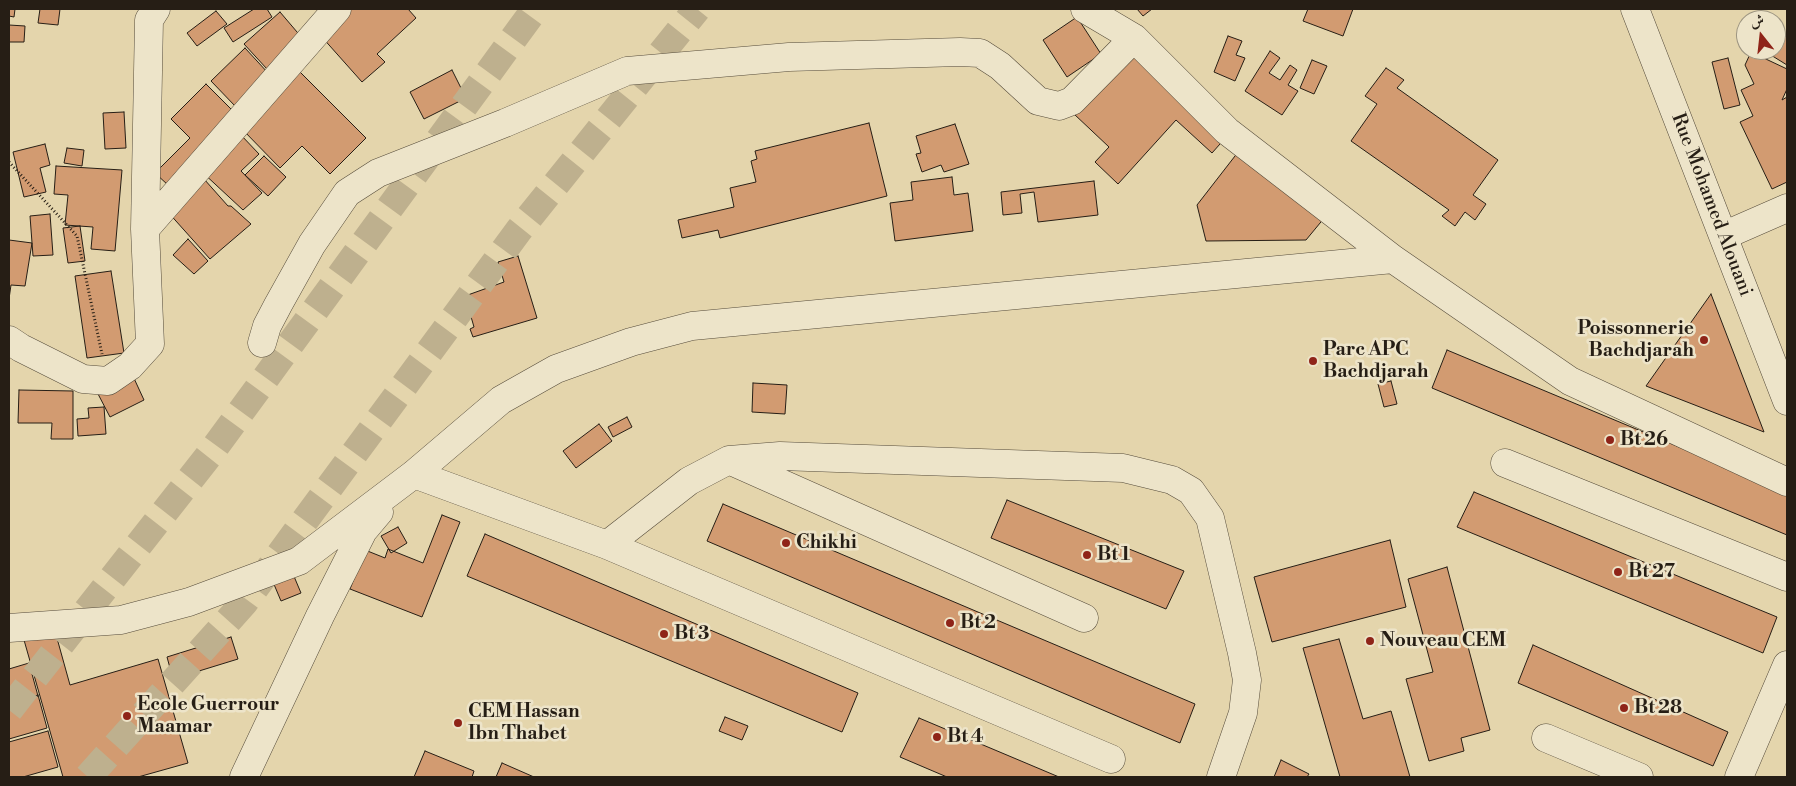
<!DOCTYPE html>
<html>
<head>
<meta charset="utf-8">
<style>
  body { margin:0 }
  #map { position:relative; width:1796px; height:786px; overflow:hidden; background:#e4d5ac; font-family:"Libre Bodoni",Amiri,serif }
  canvas { display:block }
  .frame { position:absolute; inset:0; border:10px solid #261e15; pointer-events:none }
  .north { position:absolute; left:1736px; top:10px; width:50px; height:50px; box-sizing:border-box; background:#ede4c9; border:1px solid #9d9581; border-radius:50%; rotate:344deg; font-size:14px; font-weight:700; line-height:20px; text-align:center; color:#261e15 }
  .north::after { content:''; display:block; margin:auto; width:18px; height:22px; background:#8f2418; clip-path:polygon(50% 0,100% 100%,50% 72%,0 100%) }
</style>
</head>
<body>
<div id="map">
<canvas width="1796" height="786"></canvas>
<div class="frame"></div>
<div class="north">ش</div>
</div>
<script>
const c = document.querySelector('canvas').getContext('2d');
c.lineJoin = 'round';
function fill(path, color) {
  c.fillStyle = color;
  c.fill(path, 'evenodd');
}
function shape(rows) {
  const path = new Path2D();
  for (const r of rows) {
    path.moveTo(r[0], r[1]);
    for (let i = 2; i < r.length; i += 2) path.lineTo(r[i], r[i + 1]);
  }
  return path;
}
function trace(path, color, width, dash) {
  c.strokeStyle = color;
  c.lineWidth = width;
  c.lineCap = dash ? 'butt' : 'round';
  c.setLineDash(dash || []);
  c.stroke(path);
}
function write(font, color, halo, rows, align = 'center') {
  c.font = font + ' "Libre Bodoni",serif';
  c.lineWidth = 5;
  c.setLineDash([]);
  c.textBaseline = 'middle';
  c.strokeStyle = halo;
  c.fillStyle = color;
  for (const [text, x, y, turn = 0] of rows) {
    c.save();
    c.translate(x, y);
    c.rotate((+turn || 0) * Math.PI / 180);
    c.textAlign = isNaN(turn) ? turn : align;
    if (halo) c.strokeText(text, 0, 0);
    c.fillText(text, 0, 0);
    c.restore();
  }
}
const building = shape([
  [9,9,15,9,14,17,9,16,9,9],
  [40,9,60,9,58,25,38,23,40,9],
  [254,9,267,9,272,17,233,42,224,28,254,9],
  [351,9,408,9,416,18,377,54,385,62,362,82,321,36,351,9],
  [1137,9,1152,9,1143,16,1137,9],
  [1308,9,1353,9,1343,36,1303,21,1308,9],
  [216,11,227,24,197,46,187,33,216,11],
  [280,12,303,39,267,69,244,44,280,12],
  [1077,17,1101,54,1067,77,1043,40,1077,17],
  [9,25,25,26,24,42,9,42,9,25],
  [1778,32,1787,37,1787,65,1766,52,1767,50,1776,50,1776,36,1778,32],
  [1228,36,1242,41,1236,55,1245,58,1235,81,1214,72,1228,36],
  [245,48,269,74,236,107,211,81,245,48],
  [1134,48,1228,135,1212,153,1176,120,1118,184,1095,162,1109,147,1074,114,1134,48],
  [1270,51,1280,58,1269,73,1280,80,1290,65,1297,70,1288,85,1298,91,1282,115,1245,91,1270,51],
  [1751,52,1787,69,1787,89,1782,100,1787,97,1787,182,1772,189,1740,122,1753,116,1741,90,1754,84,1745,65,1751,52],
  [1728,58,1740,105,1724,109,1712,62,1728,58],
  [1312,60,1327,66,1314,94,1300,88,1312,60],
  [1386,68,1404,80,1397,88,1498,160,1473,195,1486,204,1475,220,1465,212,1455,226,1442,216,1449,210,1351,141,1377,104,1365,96,1386,68],
  [452,70,466,98,424,119,410,92,452,70],
  [299,71,366,138,330,174,302,146,280,168,241,128,299,71],
  [206,84,237,115,168,185,155,173,190,138,171,119,206,84],
  [124,112,126,148,105,149,103,113,124,112],
  [869,123,887,196,720,238,718,230,682,238,678,220,734,207,730,188,756,182,751,161,757,159,755,151,869,123],
  [955,124,969,164,944,172,941,165,922,172,916,154,921,153,916,136,955,124],
  [240,134,259,154,241,171,262,193,243,210,201,171,240,134],
  [45,144,50,165,40,168,46,192,24,197,13,152,45,144],
  [1242,147,1330,211,1306,240,1206,241,1197,205,1242,147],
  [67,148,84,150,82,166,64,163,67,148],
  [264,156,286,177,268,196,245,175,264,156],
  [56,166,122,170,115,251,91,249,93,227,65,225,68,195,54,194,56,166],
  [952,177,954,195,968,193,973,231,895,241,890,203,913,200,911,182,952,177],
  [204,179,228,206,231,206,251,224,210,259,167,211,204,179],
  [1094,181,1098,215,1038,222,1034,192,1020,194,1022,213,1003,215,1001,192,1094,181],
  [50,214,53,255,33,256,30,216,50,214],
  [80,226,85,261,68,263,63,228,80,226],
  [188,239,208,261,194,274,173,255,188,239],
  [9,240,32,243,25,286,11,285,9,299,9,240],
  [518,256,537,318,473,337,470,329,474,327,465,296,504,282,498,262,518,256],
  [111,271,124,353,87,358,75,276,111,271],
  [1711,294,1764,432,1646,386,1711,294],
  [1447,350,1787,492,1787,535,1432,388,1447,350],
  [132,374,144,400,110,417,97,392,132,374],
  [1391,381,1397,404,1384,407,1378,384,1391,381],
  [753,383,787,385,785,414,752,412,753,383],
  [19,390,73,391,73,439,51,439,52,423,18,423,19,390],
  [104,407,106,434,78,436,77,419,89,418,88,408,104,407],
  [627,417,632,427,613,437,608,427,627,417],
  [599,424,612,441,576,468,563,451,599,424],
  [1474,492,1777,617,1763,653,1457,527,1474,492],
  [1007,500,1184,571,1166,609,991,538,1007,500],
  [723,504,1195,704,1180,743,707,541,723,504],
  [442,515,460,522,422,617,350,589,365,550,385,558,388,549,423,563,442,515],
  [398,527,407,543,391,553,381,536,398,527],
  [485,534,858,693,842,732,467,576,485,534],
  [1390,540,1406,607,1272,642,1254,577,1390,540],
  [1447,567,1490,730,1461,738,1464,751,1429,761,1406,679,1433,672,1408,579,1447,567],
  [293,574,301,593,281,601,273,582,293,574],
  [55,631,70,685,158,659,188,763,138,777,63,777,24,640,55,631],
  [231,637,238,659,173,679,167,657,231,637],
  [1339,639,1363,719,1391,711,1410,777,1340,777,1303,648,1339,639],
  [1533,645,1728,732,1713,766,1518,683,1533,645],
  [29,663,38,696,9,705,9,669,29,663],
  [38,695,47,728,9,739,9,703,38,695],
  [725,717,748,726,742,740,719,731,725,717],
  [919,718,1059,777,947,777,900,757,919,718],
  [48,731,58,767,23,777,9,777,9,742,48,731],
  [425,751,474,771,472,777,414,777,425,751],
  [1281,760,1309,774,1307,777,1274,777,1281,760],
  [502,763,534,777,496,777,502,763]
]);
const highwayTunnel = shape([
  [9,710,210,454,535,9],
  [88,777,244,603,519,230,697,9]
]);
const path = shape([
  [9,162,77,236,102,354]
]);
const minor = shape([
  [1085,9,1134,38,1227,131,1393,259,1570,381,1787,482],
  [1635,9,1787,401],
  [145,229,337,9],
  [1723,236,1787,208],
  [9,340,21,348,83,379,108,381,130,366,150,344,145,229,149,20,156,9],
  [262,343,267,326,278,305,312,244,347,193,378,173,505,123,627,71,789,57,960,52,980,53,1000,66,1038,101,1059,106,1072,101,1134,38],
  [731,461,1084,618],
  [1505,463,1787,577],
  [414,474,607,545,689,481,729,460,780,456,1123,468,1172,480,1191,491,1210,518,1242,653,1247,680,1243,713,1221,777],
  [607,545,1111,759],
  [9,628,121,620,189,602,299,561,414,474,501,400,556,369,631,342,692,326,1393,259],
  [1546,738,1639,777],
  [244,777,320,616,363,531,379,512],
  [1739,777,1787,665]
]);
const markers = [
  [1704,340,5,"#8f2418"],
  [1313,361,5,"#8f2418"],
  [1610,440,5,"#8f2418"],
  [786,543,5,"#8f2418"],
  [1087,555,5,"#8f2418"],
  [1618,572,5,"#8f2418"],
  [950,623,5,"#8f2418"],
  [664,634,5,"#8f2418"],
  [1370,641,5,"#8f2418"],
  [1624,708,5,"#8f2418"],
  [127,716,5,"#8f2418"],
  [458,723,5,"#8f2418"],
  [937,737,5,"#8f2418"]
];
const streetNames = [
  ["Rue Mohamed Alouani",1711,205,69]
];
const poiNames = [
  ["Poissonnerie",1694,329,"right"],
  ["Bachdjarah",1694,351,"right"],
  ["Parc APC",1323,350],
  ["Bachdjarah",1323,372],
  ["Bt 26",1620,440],
  ["Chikhi",796,543],
  ["Bt 1",1097,555],
  ["Bt 27",1628,572],
  ["Bt 2",960,623],
  ["Bt 3",674,634],
  ["Nouveau CEM",1380,641],
  ["Ecole Guerrour",137,705],
  ["Maamar",137,727],
  ["Bt 28",1634,708],
  ["CEM Hassan",468,712],
  ["Ibn Thabet",468,734],
  ["Bt 4",947,737]
];
fill(building, '#d29b71');
trace(building, '#261e15', 1);
trace(highwayTunnel, '#beb08e', 28, [28, 14]);
trace(minor, '#564c3b', 29);
trace(path, '#261e15', 3, [1, 2.5]);
trace(minor, '#ede4c9', 28);
for (const [x, y, r, color] of markers) {
  const dot = new Path2D();
  dot.arc(x, y, r, 0, 2 * Math.PI);
  c.fillStyle = color;
  c.fill(dot);
  trace(dot, '#ede4c9', 2);
}
write('19px', '#261e15', '#ede4c9', streetNames);
write('bold 19px', '#261e15', '#ede4c9', poiNames, 'left');
</script>
</body>
</html>
